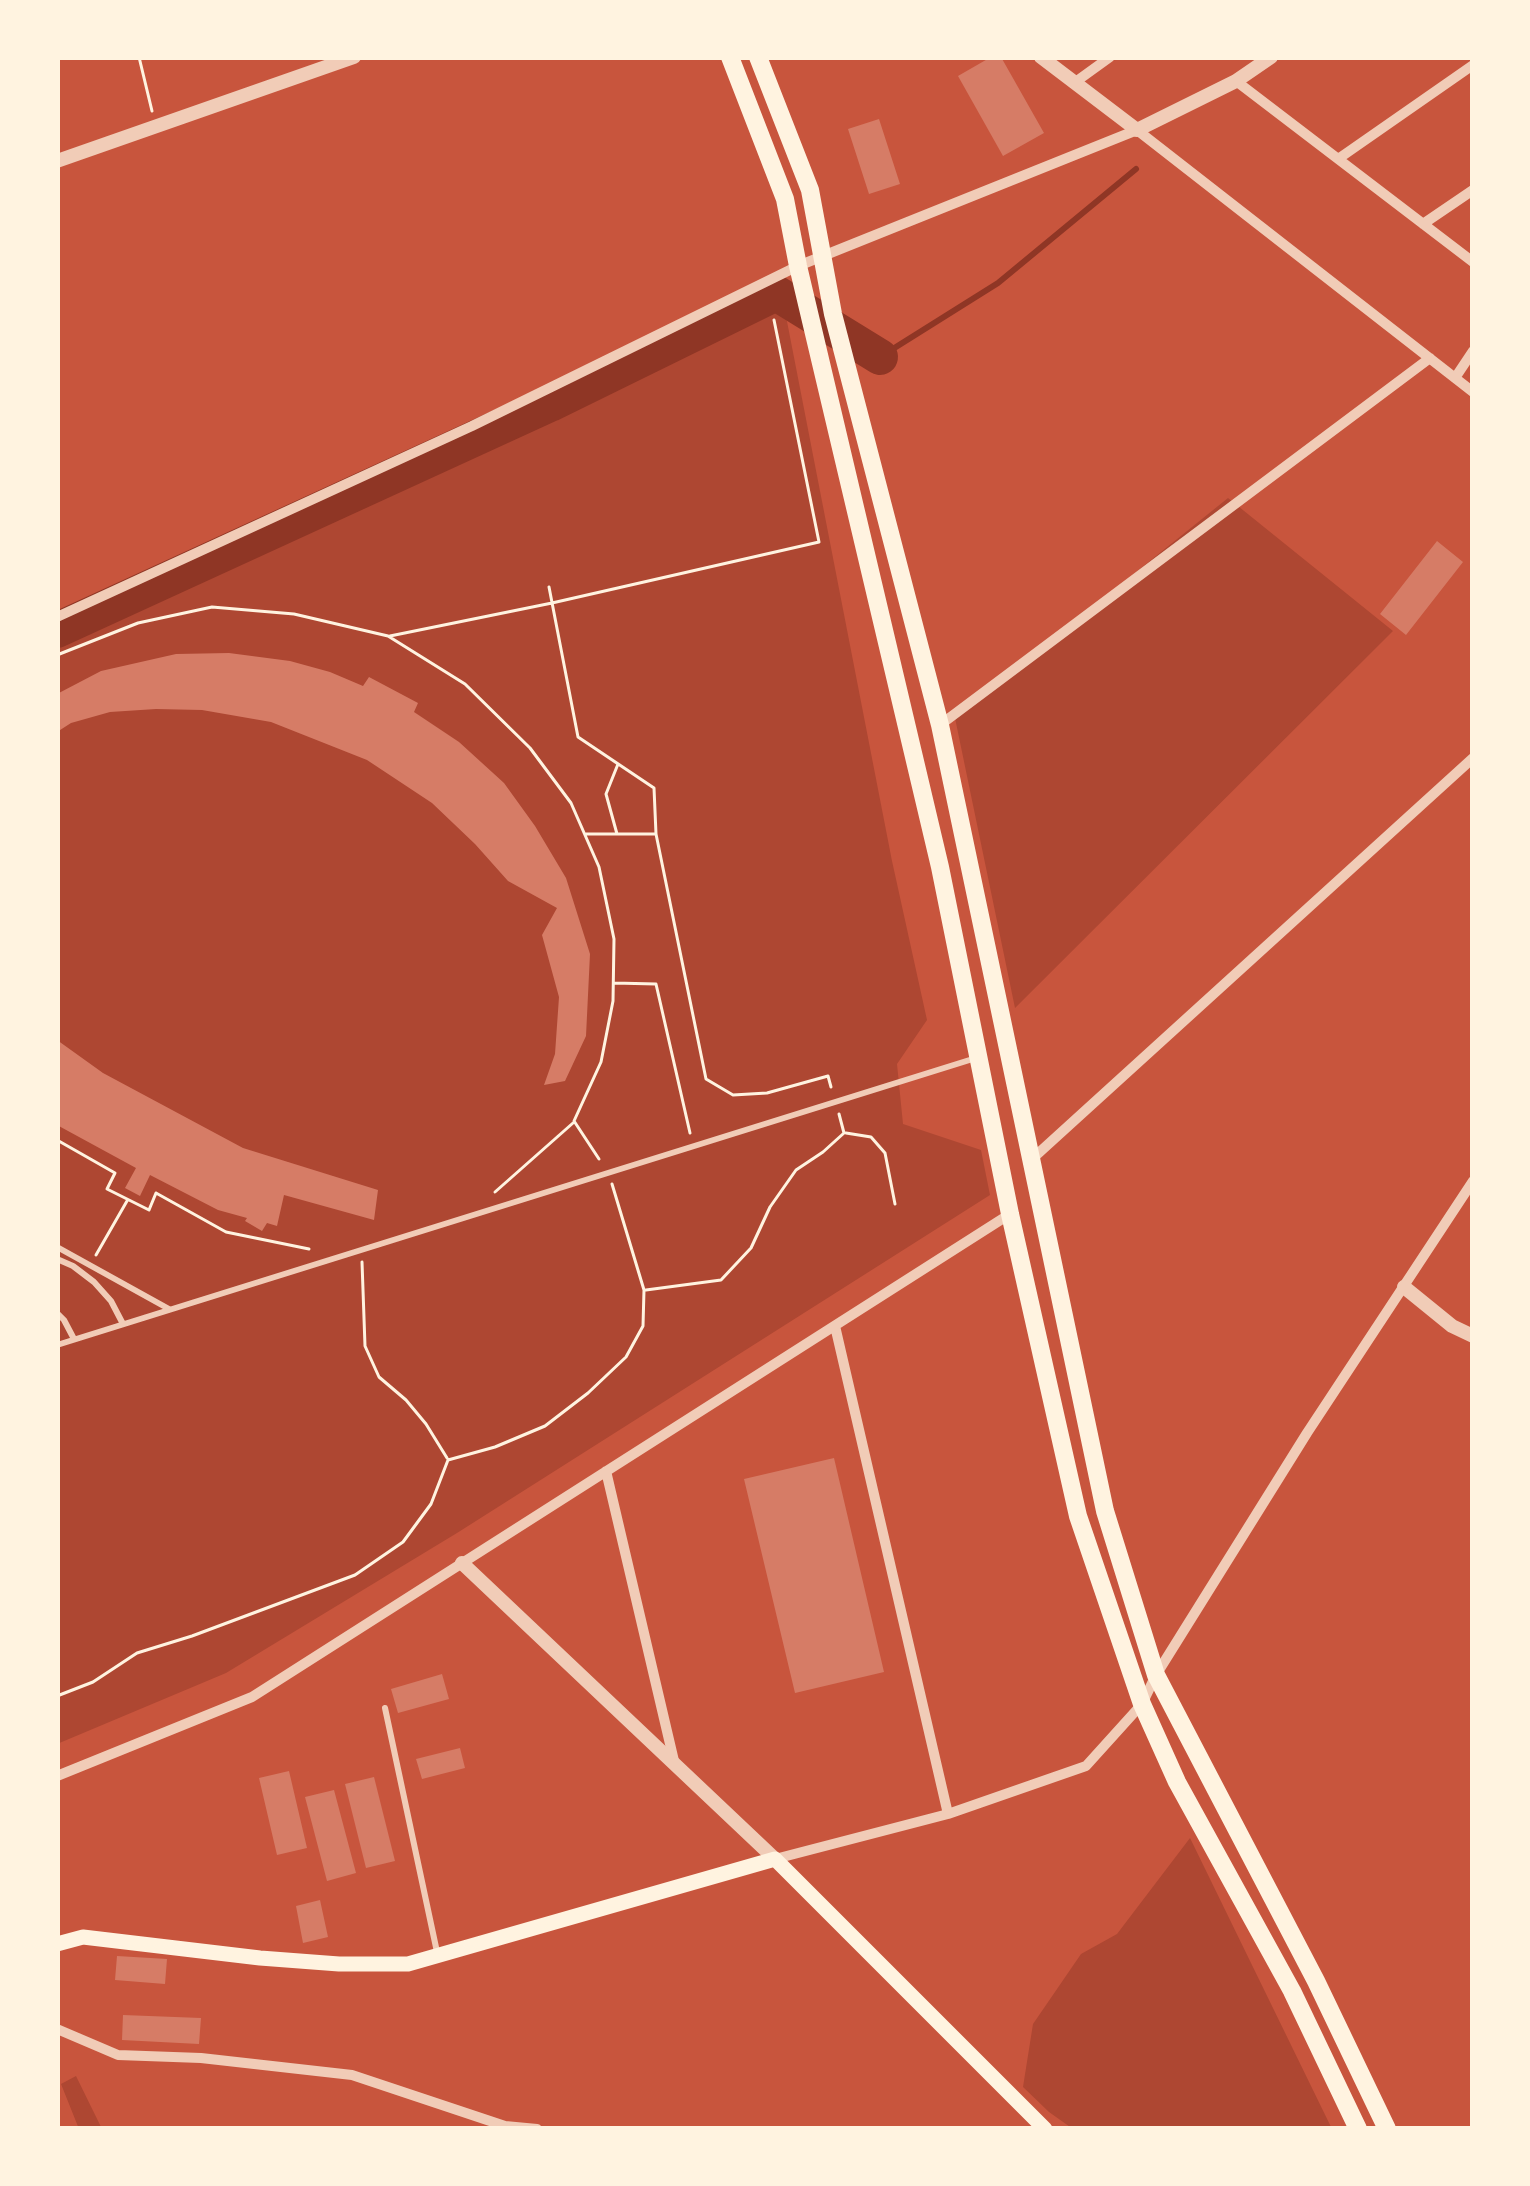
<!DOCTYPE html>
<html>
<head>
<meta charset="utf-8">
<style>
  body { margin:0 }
  #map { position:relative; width:1530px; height:2186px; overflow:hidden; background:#c8553d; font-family:Barlow,sans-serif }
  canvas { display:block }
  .frame { position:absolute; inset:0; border:60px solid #fff3e0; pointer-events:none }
</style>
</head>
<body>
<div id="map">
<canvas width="1530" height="2186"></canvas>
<div class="frame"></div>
</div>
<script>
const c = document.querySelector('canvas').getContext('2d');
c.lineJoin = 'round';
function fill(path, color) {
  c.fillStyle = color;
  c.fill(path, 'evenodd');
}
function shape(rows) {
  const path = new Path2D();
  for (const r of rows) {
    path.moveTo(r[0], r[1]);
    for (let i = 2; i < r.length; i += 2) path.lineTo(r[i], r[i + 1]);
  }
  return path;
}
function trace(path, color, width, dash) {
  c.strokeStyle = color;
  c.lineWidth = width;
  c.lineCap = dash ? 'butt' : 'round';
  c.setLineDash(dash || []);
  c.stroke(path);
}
const green = shape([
  [770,302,784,306,892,861,927,1020,897,1064,903,1124,981,1150,990,1195,457,1533,226,1673,57,1744,57,635],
  [1228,498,1393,631,1015,1008,955,718],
  [1190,1838,1332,2129,1073,2129,1049,2112,1023,2087,1033,2024,1081,1954,1117,1934],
  [76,2076,102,2129,79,2129,61,2084]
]);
const stream = shape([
  [880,357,998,283,1136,169]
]);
const river = shape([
  [57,630,550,404,776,293,880,357]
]);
const building = shape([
  [991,57,1001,57,1044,133,1003,156,958,76],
  [879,119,900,184,869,194,848,129],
  [1437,541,1463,562,1406,635,1380,614],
  [229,653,290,661,330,672,363,686,369,677,418,703,414,712,459,742,504,783,535,826,566,878,590,954,586,1036,565,1081,544,1085,555,1054,559,997,542,935,557,908,508,881,475,844,432,803,367,760,271,722,202,710,156,709,110,712,71,723,57,732,57,694,101,671,176,654],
  [57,1040,103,1073,243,1148,378,1190,374,1220,284,1195,277,1226,267,1223,262,1231,245,1221,247,1218,218,1210,150,1175,140,1196,125,1188,136,1168,57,1125],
  [834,1458,884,1672,795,1693,744,1479],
  [442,1674,449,1699,398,1713,391,1689],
  [460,1748,465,1768,422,1779,416,1759],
  [289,1771,307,1848,277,1855,259,1778],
  [374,1777,395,1861,366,1868,345,1784],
  [334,1790,356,1873,327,1881,305,1797],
  [320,1900,328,1937,303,1943,296,1906],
  [117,1956,167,1959,165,1984,115,1980],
  [123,2015,201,2018,199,2044,122,2040]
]);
const path = shape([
  [139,57,152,111],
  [549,587,578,737,654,788,656,834,706,1079,733,1095,767,1093,828,1076,831,1087],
  [390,636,552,603,819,542,774,320],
  [57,655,138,623,212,607,294,614,388,636,465,684,530,748,571,803,599,867,614,939,613,1001,601,1062,574,1121,599,1159],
  [586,834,655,834],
  [617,834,606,794,618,764],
  [614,983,656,984,690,1133],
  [846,1133,871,1137,885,1153,895,1204],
  [57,1140,115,1173,107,1189,149,1210,156,1193,226,1232,309,1249],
  [495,1192,573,1123],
  [96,1255,127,1201],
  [362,1262,365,1346,379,1377,406,1400,426,1424,447,1458],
  [646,1290,721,1280,751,1248,770,1207,796,1170,823,1152,844,1133,839,1114],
  [57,1696,93,1682,137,1653,192,1636,355,1575,403,1542,431,1504,448,1460,495,1447,545,1426,588,1393,626,1357,643,1326,644,1290,612,1184]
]);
const service = shape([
  [57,1247,169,1309],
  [57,1259,73,1266,94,1282,111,1301,123,1324],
  [57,1313,64,1320,74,1339],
  [57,1345,976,1058],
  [385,1708,437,1952]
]);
const minor = shape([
  [1236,81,1473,262],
  [1074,83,1110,57],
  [1338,159,1473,65],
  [1423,224,1473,190],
  [1455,378,1473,351],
  [57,617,472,426,798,266,1137,130,1473,392],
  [940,725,1430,358],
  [1032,1159,1473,758],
  [835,1326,948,1814],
  [606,1471,674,1761],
  [57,1776,252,1697,1010,1214],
  [775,1859,948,1814,1086,1766,1142,1704,1156,1675,1307,1433,1473,1181],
  [57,2029,118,2055,201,2058,352,2075,505,2126,537,2129]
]);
const tertiary = shape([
  [1041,57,1137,130,1236,81,1271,57],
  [57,161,354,57],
  [1404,1287,1452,1326,1473,1336],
  [462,1563,775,1859]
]);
const secondary = shape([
  [57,1944,83,1937,260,1958,339,1964,408,1964,775,1859,1045,2129]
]);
const trunk = shape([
  [730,57,785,199,798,266,940,867,1010,1214,1078,1516,1142,1704,1177,1782,1292,1991,1358,2129],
  [758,57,810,190,833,314,940,725,1105,1511,1156,1675,1316,1981,1387,2129]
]);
fill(green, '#ae4732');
trace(stream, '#8f3625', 6);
trace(river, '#8f3625', 36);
fill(building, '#d67c66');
trace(path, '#fff3e0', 3);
trace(service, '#f1ccb7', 6);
trace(minor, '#f1ccb7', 10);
trace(tertiary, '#f1ccb7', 14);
trace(secondary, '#fff3e0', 15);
trace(trunk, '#fff3e0', 18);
</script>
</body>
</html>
